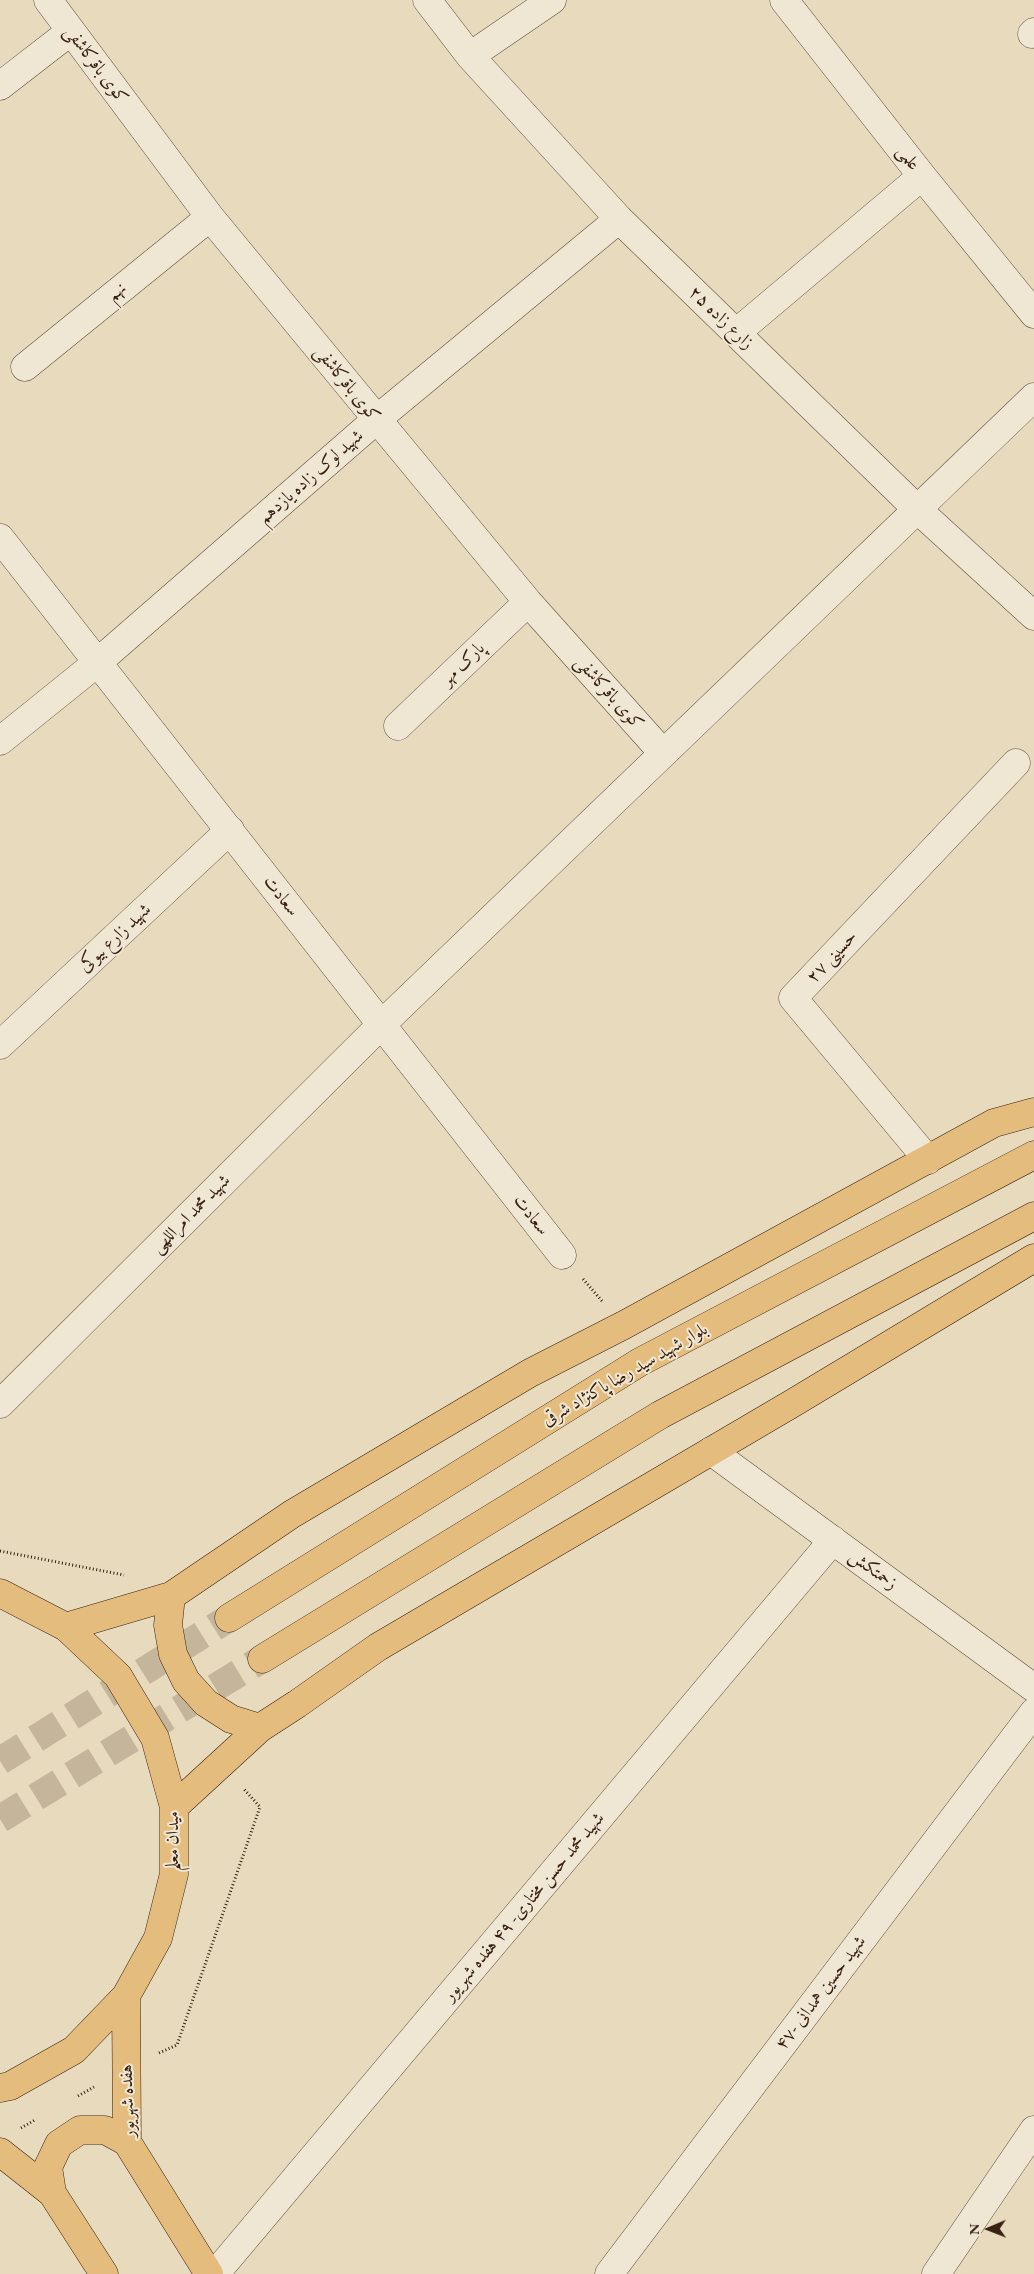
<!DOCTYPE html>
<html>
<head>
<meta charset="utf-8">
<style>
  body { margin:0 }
  #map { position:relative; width:1034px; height:2274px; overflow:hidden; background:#e7dabd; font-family:"EB Garamond",serif }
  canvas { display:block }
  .north { position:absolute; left:964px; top:2204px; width:50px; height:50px; -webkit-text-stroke:4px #efe7d4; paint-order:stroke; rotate:269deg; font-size:14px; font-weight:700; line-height:20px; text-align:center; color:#392111 }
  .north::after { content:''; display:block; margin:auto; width:18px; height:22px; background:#392111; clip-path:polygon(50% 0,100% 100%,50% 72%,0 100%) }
</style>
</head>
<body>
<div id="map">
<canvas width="1034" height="2274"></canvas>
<div class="north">N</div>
</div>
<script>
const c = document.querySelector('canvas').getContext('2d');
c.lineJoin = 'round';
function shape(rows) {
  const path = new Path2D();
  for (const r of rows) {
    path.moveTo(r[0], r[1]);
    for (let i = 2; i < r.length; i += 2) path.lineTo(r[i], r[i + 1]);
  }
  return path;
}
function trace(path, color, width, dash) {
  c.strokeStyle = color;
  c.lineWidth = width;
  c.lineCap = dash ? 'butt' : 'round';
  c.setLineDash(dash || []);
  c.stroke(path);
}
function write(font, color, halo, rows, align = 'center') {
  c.font = font + ' "EB Garamond",Amiri,serif';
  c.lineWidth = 4;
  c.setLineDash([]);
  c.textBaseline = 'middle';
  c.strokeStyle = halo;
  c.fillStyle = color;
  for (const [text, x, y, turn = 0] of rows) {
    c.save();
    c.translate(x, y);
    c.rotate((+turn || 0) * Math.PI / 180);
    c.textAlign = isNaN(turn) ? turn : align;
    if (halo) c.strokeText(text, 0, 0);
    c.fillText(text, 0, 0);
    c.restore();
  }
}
const primaryTunnel = shape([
  [0,1761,229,1618],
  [0,1819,262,1659]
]);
const path = shape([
  [583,1279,602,1301],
  [0,1551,124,1575],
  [159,2053,177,2045,260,1807,243,1788],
  [78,2096,94,2087],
  [21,2128,35,2120]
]);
const street = shape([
  [48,0,210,217,528,602,663,753],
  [427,0,470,56,619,219,917,509,1034,616],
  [784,0,922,176,1034,314],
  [1032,34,1034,32],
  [470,56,552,0],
  [0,86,71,31],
  [736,333,922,176],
  [25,367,210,217],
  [0,538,562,1255],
  [398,726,528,602],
  [0,741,98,662,376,420,619,219],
  [0,1045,230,830],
  [928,1160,793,998,1016,763],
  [0,1404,382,1024,1034,397],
  [711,1451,1034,1688],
  [215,2274,833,1540],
  [609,2274,1034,1712],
  [936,2274,1034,2130]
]);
const primary = shape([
  [0,1593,66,1627,118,1676,155,1738,174,1807,174,1874,158,1938,126,1996,74,2050,10,2086,0,2088],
  [171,1596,168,1625,173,1654,186,1681,206,1703,231,1719,260,1728],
  [229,1618,640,1362,1034,1155],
  [66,1627,171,1596,292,1514,530,1373,624,1325,994,1123,1034,1112],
  [262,1659,660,1415,1034,1216],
  [174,1807,260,1728,297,1704,378,1647,793,1403,1034,1258],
  [126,1996,127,2142,209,2274],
  [0,2152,52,2193,104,2274],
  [52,2193,48,2167,59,2144,80,2130,105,2130,127,2142]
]);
const streetNames = [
  ["کوی باقرکاشفی",96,65,53],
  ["علمی",908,158,52],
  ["نهم",117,292,-39],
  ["زارع زاده ۲۵",721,318,44],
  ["کوی باقرکاشفی",347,384,51],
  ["شهید لوک زاده یازدهم",311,477,-41],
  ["پارک مهر",463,664,-44],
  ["کوی باقرکاشفی",609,693,48],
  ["سعادت",281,896,52],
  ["شهید زارع بیوکی",115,938,-43],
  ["حسینی ۲۷",832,957,-47],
  ["شهید محمد امراللهی",191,1214,-45],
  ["سعادت",531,1215,52],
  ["بلوار شهید سید رضا پاکنژاد شرقی",625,1375,-30],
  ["زحمتکش",873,1570,36],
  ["میدان معلم",173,1841,-90],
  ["شهید محمد حسن مختاری- ۴۹ هفده شهریور",524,1907,-50],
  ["شهید حسین همدانی -۴۷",821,1993,-53],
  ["هفده شهریور",128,2101,-92]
];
trace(primaryTunnel, '#c4b59b', 28, [28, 14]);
trace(street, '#644f3c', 29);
trace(primary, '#392111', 29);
trace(path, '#392111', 3, [1, 2.5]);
trace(street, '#efe7d4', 28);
trace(primary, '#e4bd7e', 28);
write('18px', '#392111', '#efe7d4', streetNames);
</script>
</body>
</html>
